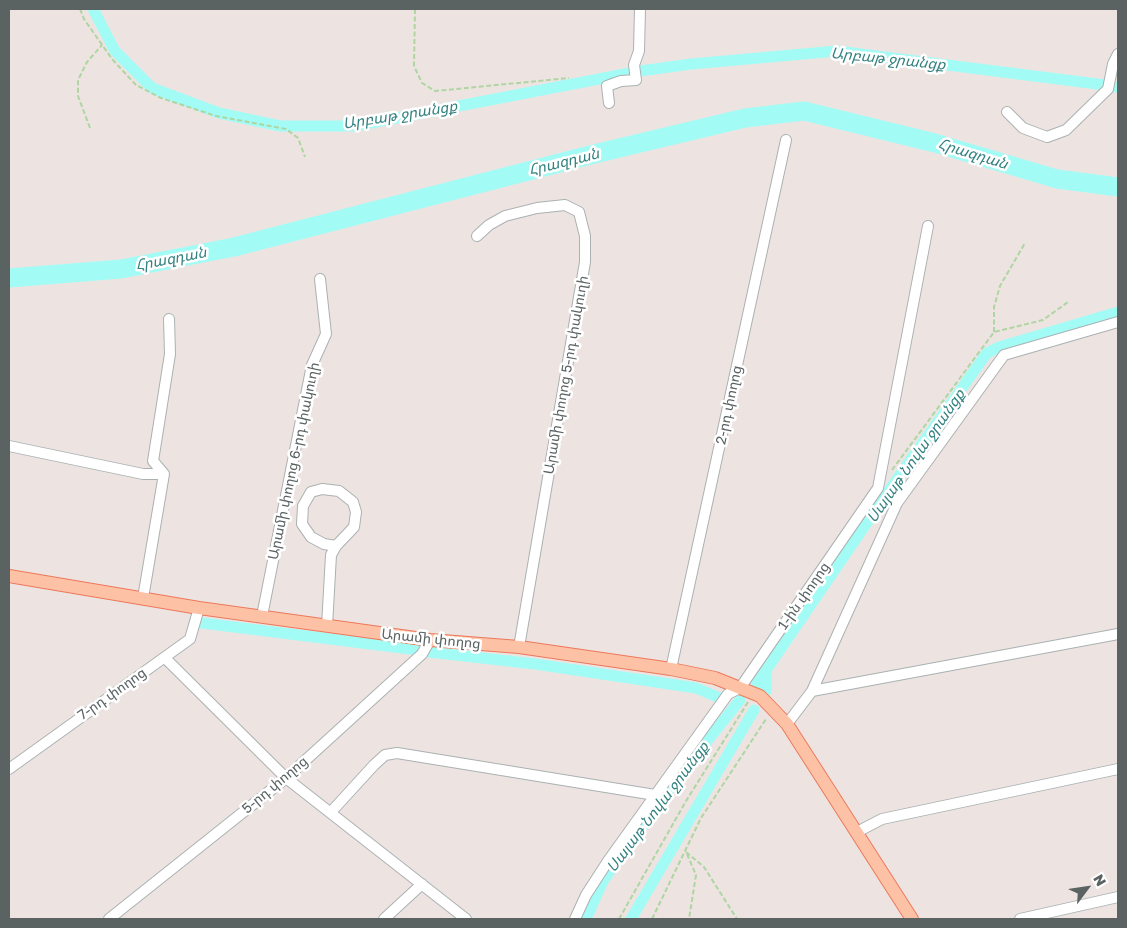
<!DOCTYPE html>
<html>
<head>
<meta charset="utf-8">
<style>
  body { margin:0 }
  #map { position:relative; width:1127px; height:928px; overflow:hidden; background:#ede4e2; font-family:"Golos Text",sans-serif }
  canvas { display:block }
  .frame { position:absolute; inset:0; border:10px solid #5a6262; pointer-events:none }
  .north { position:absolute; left:1062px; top:863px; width:50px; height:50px; -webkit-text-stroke:4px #fff; paint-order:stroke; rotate:59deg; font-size:14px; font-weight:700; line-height:20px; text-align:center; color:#5a6262 }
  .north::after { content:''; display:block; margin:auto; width:18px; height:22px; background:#5a6262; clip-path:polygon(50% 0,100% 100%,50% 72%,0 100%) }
</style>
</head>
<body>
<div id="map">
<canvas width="1127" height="928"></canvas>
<div class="frame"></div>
<div class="north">N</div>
</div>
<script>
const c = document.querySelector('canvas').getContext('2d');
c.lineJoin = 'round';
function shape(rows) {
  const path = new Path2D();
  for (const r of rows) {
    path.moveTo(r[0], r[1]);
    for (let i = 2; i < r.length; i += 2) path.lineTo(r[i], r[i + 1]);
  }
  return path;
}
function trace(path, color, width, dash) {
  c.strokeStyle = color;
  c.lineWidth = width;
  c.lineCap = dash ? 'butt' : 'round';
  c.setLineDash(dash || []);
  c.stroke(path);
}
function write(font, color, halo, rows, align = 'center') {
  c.font = font + ' "Golos Text","Noto Sans Armenian",sans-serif';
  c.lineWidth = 5;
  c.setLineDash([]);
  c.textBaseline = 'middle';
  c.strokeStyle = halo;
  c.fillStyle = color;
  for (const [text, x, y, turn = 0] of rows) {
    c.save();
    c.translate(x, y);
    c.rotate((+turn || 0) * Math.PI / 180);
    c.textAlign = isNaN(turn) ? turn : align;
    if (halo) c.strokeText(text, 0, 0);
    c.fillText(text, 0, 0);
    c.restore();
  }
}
const canal = shape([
  [93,9,115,51,152,88,219,113,280,126,355,126,630,73],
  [640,71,691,64,837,51,1105,85],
  [1114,87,1118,87],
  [202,623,418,650],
  [429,652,535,664,696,688,722,699],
  [766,671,766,691],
  [756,685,899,476,987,353,999,347,1118,312],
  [586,919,603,881,667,791,740,700],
  [631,919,754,710]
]);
const river = shape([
  [9,278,121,269,234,247,594,154,745,118,804,111,935,143,1057,179,1118,187]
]);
const path = shape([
  [80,9,84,19,112,59,136,85,161,98,216,116,286,129,298,138,305,157],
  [415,9,414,66,422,83,435,91,569,78],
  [90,128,78,96,78,80,87,62,102,45],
  [994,332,994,307,1000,286,1025,243],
  [892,470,994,332,1043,320,1068,302],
  [686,852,704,867,737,919],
  [687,854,696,875,689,919],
  [619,919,686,801,748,702],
  [652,919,701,818,766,719]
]);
const minor = shape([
  [609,103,607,86,621,81,636,80,634,65,639,51,640,9],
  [1007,112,1023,128,1047,137,1066,130,1108,89,1113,64,1118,54],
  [477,236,489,225,505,216,537,208,565,205,579,212,585,236,585,262,519,647],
  [9,446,143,474,164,474],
  [143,598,164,474,153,461,170,354,169,319],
  [262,616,312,365,326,334,320,279],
  [327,626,331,555,336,546,354,527,356,512,353,502,339,491,322,489,311,492,303,506,302,524,311,537,324,544,336,546],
  [165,658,286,778,466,919],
  [671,669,786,140],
  [812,691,897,503,1004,355,1118,322],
  [787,724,812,691,1118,634],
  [9,769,190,639,199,608],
  [331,812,374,765,385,755,397,753,655,795],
  [857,832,882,819,1118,769],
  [109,919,286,778,422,654,430,640],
  [384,919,422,884],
  [575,919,586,895,608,861,728,694,740,688,878,488,928,226],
  [1020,919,1118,897]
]);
const major = shape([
  [9,576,199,608,430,640,519,647,671,669,715,678,760,696,787,724,912,919]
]);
const streetNames = [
  ["Արամի փողոց 5-րդ փակուղի",566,375,-80],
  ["2-րդ փողոց",729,405,-78],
  ["Արամի փողոց 6-րդ փակուղի",294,461,-78],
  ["1-ին փողոց",804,596,-55],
  ["Արամի փողոց",431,639,6],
  ["7-րդ փողոց",112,694,-35],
  ["5-րդ փողոց",275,785,-40]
];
const waterNames = [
  ["Արբաթ ջրանցք",888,59,6],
  ["Արբաթ ջրանցք",400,115,-9],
  ["Հրազդան",973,154,17],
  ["Հրազդան",564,162,-14],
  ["Հրազդան",171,259,-11],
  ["Սայաթ Նովա ջրանցք",916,456,-55],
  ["Սայաթ Նովա ջրանցք",658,807,-53]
];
trace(canal, '#a2fcf5', 11);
trace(river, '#a2fcf5', 19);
trace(minor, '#abb1b2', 12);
trace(major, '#ed785a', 14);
trace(path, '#afd5a2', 2, [5, 2.5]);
trace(minor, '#fff', 10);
trace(major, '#fdc2a6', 12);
write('14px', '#5a6262', '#fff', streetNames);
write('italic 15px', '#338281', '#fff', waterNames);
</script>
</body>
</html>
